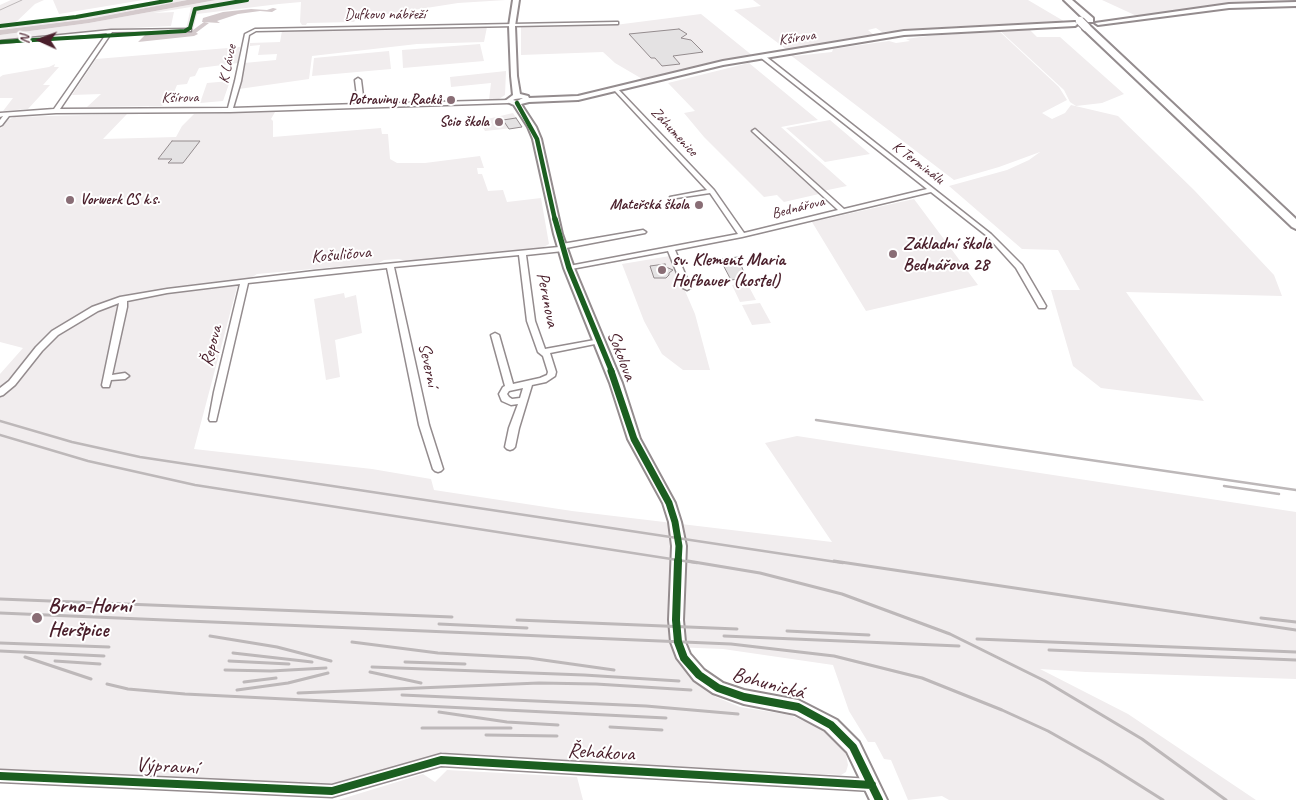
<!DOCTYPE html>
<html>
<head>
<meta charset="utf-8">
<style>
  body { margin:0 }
  #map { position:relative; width:1296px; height:800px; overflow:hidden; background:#fff; font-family:Caveat,sans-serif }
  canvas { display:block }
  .north { position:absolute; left:15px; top:15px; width:50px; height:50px; -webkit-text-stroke:4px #fff; paint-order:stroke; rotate:272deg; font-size:14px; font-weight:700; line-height:20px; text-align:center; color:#4a1f2b }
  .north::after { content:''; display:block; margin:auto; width:18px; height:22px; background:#4a1f2b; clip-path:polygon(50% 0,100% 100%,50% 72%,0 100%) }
</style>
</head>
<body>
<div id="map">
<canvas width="1296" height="800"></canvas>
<div class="north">N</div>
</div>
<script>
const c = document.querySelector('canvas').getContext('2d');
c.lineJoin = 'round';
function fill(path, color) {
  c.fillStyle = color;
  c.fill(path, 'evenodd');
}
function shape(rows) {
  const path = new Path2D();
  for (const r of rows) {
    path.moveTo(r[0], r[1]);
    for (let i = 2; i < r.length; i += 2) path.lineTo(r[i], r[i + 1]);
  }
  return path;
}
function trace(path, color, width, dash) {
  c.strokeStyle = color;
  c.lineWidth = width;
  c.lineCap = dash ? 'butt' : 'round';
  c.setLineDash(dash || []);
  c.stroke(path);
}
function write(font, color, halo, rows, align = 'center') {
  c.font = font + ' Caveat,sans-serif';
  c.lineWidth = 4;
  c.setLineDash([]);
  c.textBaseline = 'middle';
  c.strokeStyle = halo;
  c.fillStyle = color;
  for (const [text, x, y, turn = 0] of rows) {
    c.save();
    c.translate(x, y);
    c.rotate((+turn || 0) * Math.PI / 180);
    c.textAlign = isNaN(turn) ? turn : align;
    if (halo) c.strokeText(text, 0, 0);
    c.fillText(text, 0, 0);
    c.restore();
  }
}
const built = shape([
  [11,0,44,0,35,4,14,24,75,17,172,0,187,0,89,19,0,30,0,5],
  [53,0,143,0,59,14],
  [216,0,506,0,458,3,356,19,354,22,307,23,306,25,302,25,300,22,301,2,279,4,197,14,193,30,187,31,190,29,186,29,191,7,153,13,174,12,171,26,112,29,26,39,0,40,0,35,89,23],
  [753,0,1028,0,1067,23,961,28,959,26,882,32,876,28,868,30,875,36,786,49,734,10,761,6],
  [1102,0,1296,0,1296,9,1289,5,1267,5,1257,3,1201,8,1139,17],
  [701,14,753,56,716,62,644,80,615,63,603,52,521,55,521,27,615,25],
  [487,27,484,42,417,44,312,56,309,79,239,89,244,63,276,60,277,54,258,55,260,45,250,46,250,43,280,42,282,31,284,29,374,30],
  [1028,28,1037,37,1060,37,1124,94,1102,103,1076,106,1070,102,1064,90,998,29],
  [999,31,1059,87,1067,100,1042,113,1052,119,1065,113,1071,105,1118,116,1194,190,1274,275,1282,296,1126,292,1204,401,1101,388,1073,366,1051,290,1080,290,1058,250,1022,249,949,186,1007,170,1029,160,1040,152,999,167,954,180,789,54,795,56,832,52,833,49,889,41,896,43,910,41,906,39,928,36],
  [480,44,484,61,403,68,402,50],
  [240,47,238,63,199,68,195,76,190,77,187,84,177,85,170,102,166,102,162,106,87,107,101,94,72,95,96,59],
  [389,51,391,69,312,76,314,58],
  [749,63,818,120,781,127,847,186,823,191,757,130,754,131,819,194,784,202,777,195,764,197,704,137,684,113,695,111,668,83],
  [55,64,54,67,59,67,43,85,50,85,28,109,3,111,13,98,0,98,0,77,3,75,49,67],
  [506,71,505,95,499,99,489,100,491,83,451,87,450,77],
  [230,81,223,101,200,103,207,83],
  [275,112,271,119,273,121,273,137,381,128,382,134,388,134,390,159,397,163,425,163,480,156,484,168,477,168,478,174,482,174,488,191,503,190,507,202,541,198,549,244,542,248,406,261,399,259,384,260,379,263,257,274,237,287,194,449,372,469,431,479,434,490,572,511,832,542,765,443,797,436,1296,512,1296,679,1086,672,1040,669,1128,714,1256,800,949,800,942,796,908,800,891,760,884,759,875,742,868,742,849,711,833,665,723,649,673,647,689,677,716,697,740,707,790,715,804,721,805,718,823,729,845,749,848,765,846,772,841,775,438,755,328,786,0,770,0,374,23,348,0,342,0,129,8,120,14,117,127,114,103,139,176,137,182,126,194,114],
  [513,113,522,127,485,131,479,121],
  [830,120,870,154,825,162,786,128],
  [914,199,978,285,866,311,812,222],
  [670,256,695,314,710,370,683,370,662,354,644,321,622,264],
  [747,283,756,300,740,302,732,285],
  [344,293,345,298,356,295,362,333,335,340,340,377,326,380,314,299],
  [760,303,771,323,752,325,742,305],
  [447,770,577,777,583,800,338,800,423,774,435,782]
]);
const water = shape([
  [187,0,216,0,89,23,0,35,0,30,89,19],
  [273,8,277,9,272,12,260,11,238,14,217,21,220,23,202,22,203,18,223,12,251,9,267,10],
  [195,31,198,34,194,36,138,42,145,35]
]);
const canal = shape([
  [204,22,209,23,197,32,193,32,193,30,204,22]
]);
const building = shape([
  [679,29,687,34,681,38,691,40,703,52,673,56,680,64,662,66,655,58,651,58,629,34,679,29],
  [516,118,522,127,509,129,503,120,516,118],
  [172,141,200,141,183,163,168,163,172,159,158,159,172,141],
  [738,257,746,278,731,280,720,259,738,257],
  [665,264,666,267,673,270,669,273,669,275,666,278,654,278,650,266,665,264]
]);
const street = shape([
  [616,22,618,22,618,24,256,31,249,35,241,81,233,108,358,104,355,80,358,78,361,80,364,104,510,100,510,102,508,103,230,112,56,113,9,116,2,125,0,126,0,120,3,116,0,117,0,113,54,109,107,33,0,43,0,41,111,30,191,29,191,31,189,31,112,32,60,109,228,108,235,81,245,34,255,29,616,22],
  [760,55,764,55,991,234,1022,265,1046,306,1045,308,1039,308,1016,268,987,236,931,192,742,237,675,250,691,288,687,290,683,288,668,251,566,270,565,268,569,266,738,234,710,193,670,199,670,197,707,190,615,91,614,90,617,88,714,190,744,233,838,210,753,132,752,131,755,129,844,209,927,189,760,57,760,55],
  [643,230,646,232,645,233,566,248,566,251,563,251,526,255,535,321,545,349,600,339,604,341,600,343,550,353,556,372,555,376,546,382,532,385,519,428,515,447,513,449,510,450,507,449,505,447,509,428,518,404,511,405,502,401,501,399,499,394,503,387,505,386,491,335,495,333,499,335,513,384,540,378,547,375,548,372,543,356,538,352,527,321,519,255,394,267,429,425,443,469,441,471,438,472,435,471,433,469,419,425,387,268,248,283,216,421,210,421,209,419,214,392,240,284,167,293,127,301,127,307,112,375,125,373,129,376,125,379,111,380,109,387,103,387,102,385,119,303,98,311,58,335,42,351,15,385,3,395,0,396,0,388,9,381,36,347,52,331,92,307,120,297,167,289,314,271,559,247,560,245,562,244,643,230],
  [523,388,520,398,512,399,509,397,507,394,509,391,523,388],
  [441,754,872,779,877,781,879,785,877,789,872,791,441,766,332,797,0,782,0,770,332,785,441,754]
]);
const secondary = shape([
  [513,0,519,0,515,26,517,76,520,94,528,96,529,98,578,96,723,61,904,31,1075,22,1078,24,1075,26,904,35,723,65,578,100,529,102,521,104,536,127,541,139,562,234,574,268,622,383,640,439,675,503,681,522,686,546,683,620,685,642,690,654,704,670,723,683,744,690,798,700,837,720,859,742,887,800,870,800,847,752,825,730,795,714,744,704,713,693,694,680,677,658,671,642,669,620,672,546,669,522,663,503,628,439,610,383,564,268,554,234,533,139,528,127,514,105,505,101,513,95,511,76,509,26,513,0],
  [523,98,517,101,513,100,515,99,523,98],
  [1296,2,1296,6,1229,8,1098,25,1095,23,1229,4,1296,2]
]);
const highway = shape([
  [1064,0,1072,0,1093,18,1093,22,1087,22,1064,0],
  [1083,25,1089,25,1296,219,1296,229,1292,227,1083,29,1083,25]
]);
const railFar2 = shape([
  [0,10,22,0]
]);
const railFar1 = shape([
  [816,420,1296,490],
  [0,421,72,442,140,457,843,563],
  [0,435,88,461,195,485,697,563],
  [1224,486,1279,494]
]);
const rail = shape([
  [688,561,760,573,842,594,950,634,1045,681,1142,739,1226,800],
  [834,561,1296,630],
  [0,599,452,617],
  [0,613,731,644,834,656,922,678,1002,710,1048,731,1101,761,1163,800],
  [1261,618,1296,622],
  [517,620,737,629],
  [439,624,527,628],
  [787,631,869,635],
  [210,636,277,647,331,661],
  [724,636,959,646],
  [977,639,1296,652],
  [352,642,438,653,529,658,614,670],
  [0,643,109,647],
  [1049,650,1296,660],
  [0,651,104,656],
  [233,653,312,662],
  [25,657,91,679],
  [55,661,100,664],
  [229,661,289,664],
  [405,662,465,664],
  [372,667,584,675,679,681],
  [225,670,271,671,326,668],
  [370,672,421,683],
  [244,682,276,678],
  [107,684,128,689,185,694,666,718],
  [237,690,288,683,328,673],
  [298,693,539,683,596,684,691,690],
  [402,695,646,706,738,714],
  [439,712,507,722,558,725],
  [610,727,662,730],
  [422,728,511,728],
  [486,735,557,736]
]);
const highwayBridge = shape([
  [1080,21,1086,27]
]);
const cyclewayFar4 = shape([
  [0,26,76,17,171,0],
  [0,42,185,31,190,28,195,9,247,0]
]);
const cyclewayFar3 = shape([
  [517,103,537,139,555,220]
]);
const cyclewayFar2 = shape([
  [555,219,569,268,612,372]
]);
const cyclewayFar1 = shape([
  [611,371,634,439,669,503,675,522,679,546,678,563]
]);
const cycleway = shape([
  [678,561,676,620,678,642,684,658,699,675,718,688,744,697,798,707,831,725,853,747,879,800],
  [0,776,332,791,441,760,872,785]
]);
const markers = [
  [451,100,5,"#896d75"],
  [499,122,5,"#896d75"],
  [70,200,5,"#896d75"],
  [699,205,5,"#896d75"],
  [893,254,5,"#896d75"],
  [662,270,5,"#896d75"],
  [37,618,6,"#896d75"]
];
const farStreetnames = [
  ["Dufkovo nábřeží",385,15],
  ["Kšírova",797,38,-9],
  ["K Lávce",228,64,-78],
  ["Kšírova",180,98,-1],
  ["Záhumenice",674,132,47],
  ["K Terminálu",918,163,37],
  ["Bednářova",798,208,-14]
];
const farPoinames = [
  ["Potraviny u Racků",441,100],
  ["Scio škola",489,122],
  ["Vorwerk CS k.s.",80,200,"left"],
  ["Mateřská škola",689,205]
];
const poiNames = [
  ["Základní škola",903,244],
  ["Bednářova 28",903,265],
  ["sv. Klement Maria",672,260],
  ["Hofbauer (kostel)",672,281]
];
const streetNames = [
  ["Košuličova",341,255,-5],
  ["Perunova",547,300,79],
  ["Řepova",212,346,-76],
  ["Sokolova",621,356,69],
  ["Severní",428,365,78]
];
const nearPoinames = [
  ["Brno-Horní",48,606],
  ["Heršpice",48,630]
];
const nearStreetnames = [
  ["Bohunická",768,684,15],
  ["Řehákova",601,753,3],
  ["Výpravní",167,767,3]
];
fill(built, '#f1edee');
fill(water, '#d4cacc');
fill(canal, '#d4cacc');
fill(building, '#e4e2e3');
trace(building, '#948c8e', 1);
trace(street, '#948c8e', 3);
trace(secondary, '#948c8e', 4);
trace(highway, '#948c8e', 4);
fill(street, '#fff');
fill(secondary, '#fff');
fill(highway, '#fff');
trace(railFar2, '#bdb8b9', 1);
trace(railFar1, '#bdb8b9', 2.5);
trace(rail, '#bdb8b9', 3);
trace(highwayBridge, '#948c8e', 10, []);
trace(highwayBridge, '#fff', 8);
trace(cyclewayFar4, '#1b5e20', 4);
trace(cyclewayFar3, '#1b5e20', 4.5);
trace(cyclewayFar2, '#1b5e20', 5.5);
trace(cyclewayFar1, '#1b5e20', 7);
trace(cycleway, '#1b5e20', 8);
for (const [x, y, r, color] of markers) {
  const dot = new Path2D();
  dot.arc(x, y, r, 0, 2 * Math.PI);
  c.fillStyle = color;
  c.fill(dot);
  trace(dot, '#fff', 2);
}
write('15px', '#4a1f2b', '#fff', farStreetnames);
write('bold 15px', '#4a1f2b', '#fff', farPoinames, 'right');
write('bold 18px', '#4a1f2b', '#fff', poiNames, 'left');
write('18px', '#4a1f2b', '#fff', streetNames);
write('bold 21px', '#4a1f2b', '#fff', nearPoinames, 'left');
write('21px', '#4a1f2b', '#fff', nearStreetnames);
</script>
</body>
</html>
